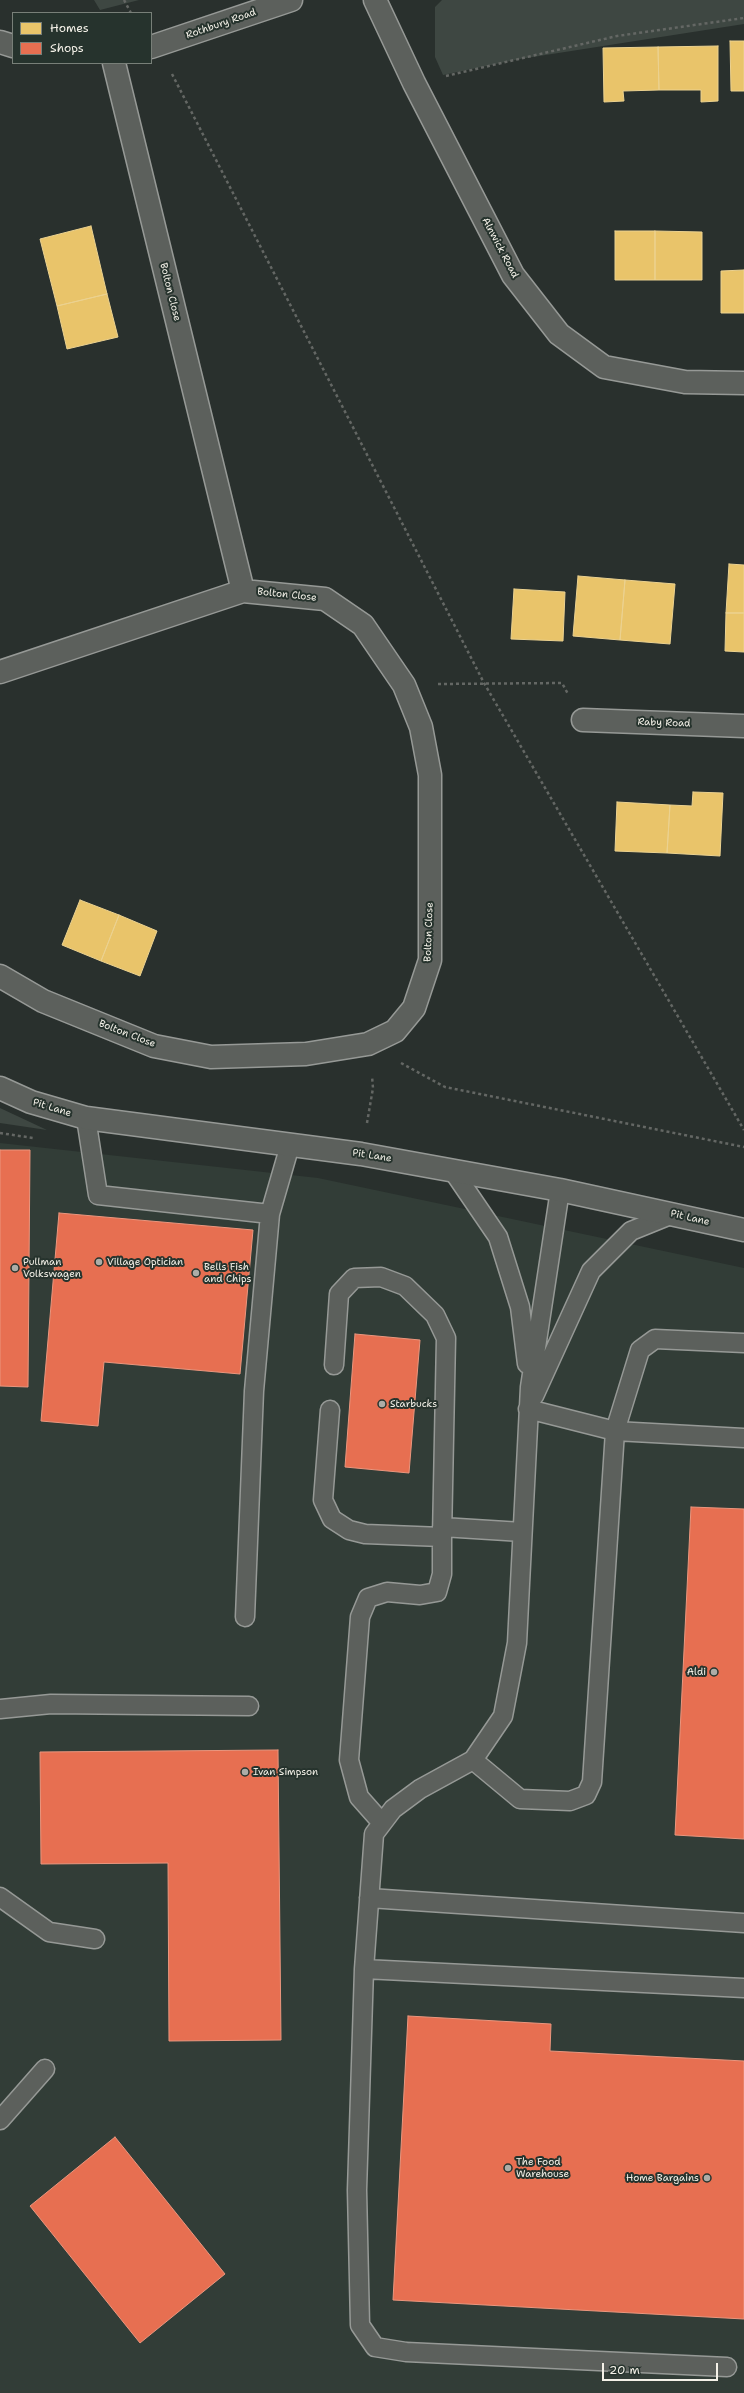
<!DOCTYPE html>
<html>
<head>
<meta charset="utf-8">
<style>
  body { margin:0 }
  #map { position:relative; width:744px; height:2393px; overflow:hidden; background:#29302d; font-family:"Shantell Sans",sans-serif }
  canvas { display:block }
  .legend { position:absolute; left:12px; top:12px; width:140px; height:52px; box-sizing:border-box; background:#26332d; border:1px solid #787f78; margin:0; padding:5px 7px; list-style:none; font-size:12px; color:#f4f1e8 }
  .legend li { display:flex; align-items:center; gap:8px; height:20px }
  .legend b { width:20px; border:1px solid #787f78 }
  .scale { position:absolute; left:602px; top:2363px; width:116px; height:18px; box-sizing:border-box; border:2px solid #f4f1e8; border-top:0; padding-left:5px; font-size:12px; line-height:14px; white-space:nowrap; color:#f4f1e8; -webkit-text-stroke:3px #26332d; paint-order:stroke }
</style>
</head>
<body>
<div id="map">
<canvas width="744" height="2393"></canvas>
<ul class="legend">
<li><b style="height:11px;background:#e9c46a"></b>Homes</li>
<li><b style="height:11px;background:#e76f51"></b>Shops</li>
</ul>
<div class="scale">20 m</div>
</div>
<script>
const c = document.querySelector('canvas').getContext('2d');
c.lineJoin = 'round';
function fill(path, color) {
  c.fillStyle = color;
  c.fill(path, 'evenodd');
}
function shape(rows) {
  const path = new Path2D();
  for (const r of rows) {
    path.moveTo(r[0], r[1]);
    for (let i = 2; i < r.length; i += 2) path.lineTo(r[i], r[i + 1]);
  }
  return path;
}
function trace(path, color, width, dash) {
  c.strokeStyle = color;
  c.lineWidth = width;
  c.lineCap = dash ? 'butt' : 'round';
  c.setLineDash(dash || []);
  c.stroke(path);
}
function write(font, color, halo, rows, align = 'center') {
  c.font = font + ' "Shantell Sans",sans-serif';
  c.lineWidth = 4;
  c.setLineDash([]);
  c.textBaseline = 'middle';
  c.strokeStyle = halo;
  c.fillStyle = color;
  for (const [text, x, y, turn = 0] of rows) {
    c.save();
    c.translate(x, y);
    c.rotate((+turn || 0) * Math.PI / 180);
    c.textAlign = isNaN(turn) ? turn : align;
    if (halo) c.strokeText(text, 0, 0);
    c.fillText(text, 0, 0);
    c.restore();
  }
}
const built = shape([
  [0,1143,318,1178,744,1268,744,2393,0,2393]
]);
const green = shape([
  [94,0,139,0,100,10],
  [442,0,744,0,744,24,520,59,443,75,435,57,435,7],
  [0,1108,47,1130,0,1123]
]);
const homes = shape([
  [730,41,744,41,744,91,731,91,730,41],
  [718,46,718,101,701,102,701,90,659,90,658,47,718,46],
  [658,47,659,90,623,91,624,101,604,102,603,48,658,47],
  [91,226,107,294,57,306,40,239,91,226],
  [615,231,655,231,655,280,615,280,615,231],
  [655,231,702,232,702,280,655,280,655,231],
  [744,270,744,313,721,313,721,271,744,270],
  [107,294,118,337,67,349,57,306,107,294],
  [729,564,744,565,744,613,726,613,729,564],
  [578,576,625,580,620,640,573,636,578,576],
  [625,580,675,584,670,644,620,640,625,580],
  [514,589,565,592,563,641,511,639,514,589],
  [726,613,744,613,744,652,725,651,726,613],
  [693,792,723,793,720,856,667,853,670,805,692,806,693,792],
  [617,802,670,805,667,853,615,851,617,802],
  [80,900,119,915,101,961,62,945,80,900],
  [119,915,157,931,140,976,101,961,119,915]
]);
const shops = shape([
  [0,1150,30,1150,28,1387,0,1386,0,1150],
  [59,1213,253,1230,240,1374,104,1362,98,1426,41,1421,59,1213],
  [355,1334,420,1340,409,1473,345,1467,355,1334],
  [691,1507,744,1509,744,1839,675,1835,691,1507],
  [278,1750,281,2040,169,2041,168,1863,41,1864,40,1752,278,1750],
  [408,2016,551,2024,550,2051,744,2061,744,2319,393,2300,408,2016],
  [115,2137,225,2274,140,2343,30,2206,115,2137]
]);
const path = shape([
  [124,0,131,13],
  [172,74,484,683,744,1130],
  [446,76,617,36,744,18],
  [438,684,562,683,568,694],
  [401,1063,445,1087,744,1147],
  [367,1123,373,1088,372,1076],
  [0,1133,33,1138]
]);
const service = shape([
  [86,1118,98,1195,270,1214,290,1145],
  [453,1171,498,1237,520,1307,527,1364],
  [560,1190,530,1387,517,1643,503,1716,473,1760,420,1789,393,1809,374,1834,364,1969,357,2190,360,2325,375,2347,406,2352,727,2367],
  [534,1396,591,1271,631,1231,673,1214],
  [528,1409,615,1431,744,1438],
  [330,1410,323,1500,332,1519,349,1530,365,1534,442,1537,446,1338,435,1315,405,1286,381,1277,354,1278,339,1294,334,1365],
  [442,1527,522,1532],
  [245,1617,254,1391,270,1214],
  [0,1709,51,1704,249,1706],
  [473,1760,520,1799,570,1801,586,1795,592,1782,615,1431,640,1350,655,1339,744,1343],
  [382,1823,359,1797,349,1760,360,1617,368,1598,387,1592,420,1595,437,1592,442,1574,442,1537],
  [0,1897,49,1932,95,1939],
  [369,1898,744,1923],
  [364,1969,744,1988],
  [0,2120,45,2069]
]);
const minor = shape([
  [375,0,414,83,513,275,559,334,604,367,685,382,744,383],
  [0,42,13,46],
  [151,47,291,0],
  [114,63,243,591],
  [0,672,243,591,325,599,363,625,404,685,421,727,430,775,430,960,414,1008,395,1031,368,1044,306,1054,211,1057,154,1046,43,1001,0,976],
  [583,720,744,726]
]);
const tertiary = shape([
  [0,1088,31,1102,86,1118,361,1154,560,1190,744,1230]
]);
const markers = [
  [99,1262,4,"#adada7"],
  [15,1268,4,"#adada7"],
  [196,1273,4,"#adada7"],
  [382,1404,4,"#adada7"],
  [714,1672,4,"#adada7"],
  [245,1772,4,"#adada7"],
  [508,2168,4,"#adada7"],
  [707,2178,4,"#adada7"]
];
const streetNames = [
  ["Rothbury Road",221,24,-19],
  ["Alnwick Road",500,248,62],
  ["Bolton Close",170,292,76],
  ["Bolton Close",287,595,6],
  ["Raby Road",664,723,2],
  ["Bolton Close",429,932,-88],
  ["Bolton Close",127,1034,21],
  ["Pit Lane",52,1108,17],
  ["Pit Lane",372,1156,9],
  ["Pit Lane",690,1218,13]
];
const poiNames = [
  ["Pullman",23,1262],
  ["Volkswagen",23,1274],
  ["Village Optician",107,1262],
  ["Bells Fish",204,1267],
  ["and Chips",204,1279],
  ["Starbucks",390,1404],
  ["Aldi",706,1672,"right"],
  ["Ivan Simpson",253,1772],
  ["The Food",516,2162],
  ["Warehouse",516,2174],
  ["Home Bargains",699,2178,"right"]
];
fill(built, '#323d37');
fill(green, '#3e4742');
fill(homes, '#e9c46a');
trace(homes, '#ecd290', 1);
fill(shops, '#e76f51');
trace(shops, '#eb967e', 1);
trace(service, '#969996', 21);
trace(minor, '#969996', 25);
trace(tertiary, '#969996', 25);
trace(path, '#646764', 2.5, [3, 3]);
trace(service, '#5c605c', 18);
trace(minor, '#5c605c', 22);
trace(tertiary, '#5c605c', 22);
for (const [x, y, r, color] of markers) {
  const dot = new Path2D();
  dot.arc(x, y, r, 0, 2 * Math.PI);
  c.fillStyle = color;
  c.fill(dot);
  trace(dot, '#26332d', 1.5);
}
write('10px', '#f4f1e8', '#26332d', streetNames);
write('10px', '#f4f1e8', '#26332d', poiNames, 'left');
</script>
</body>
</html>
